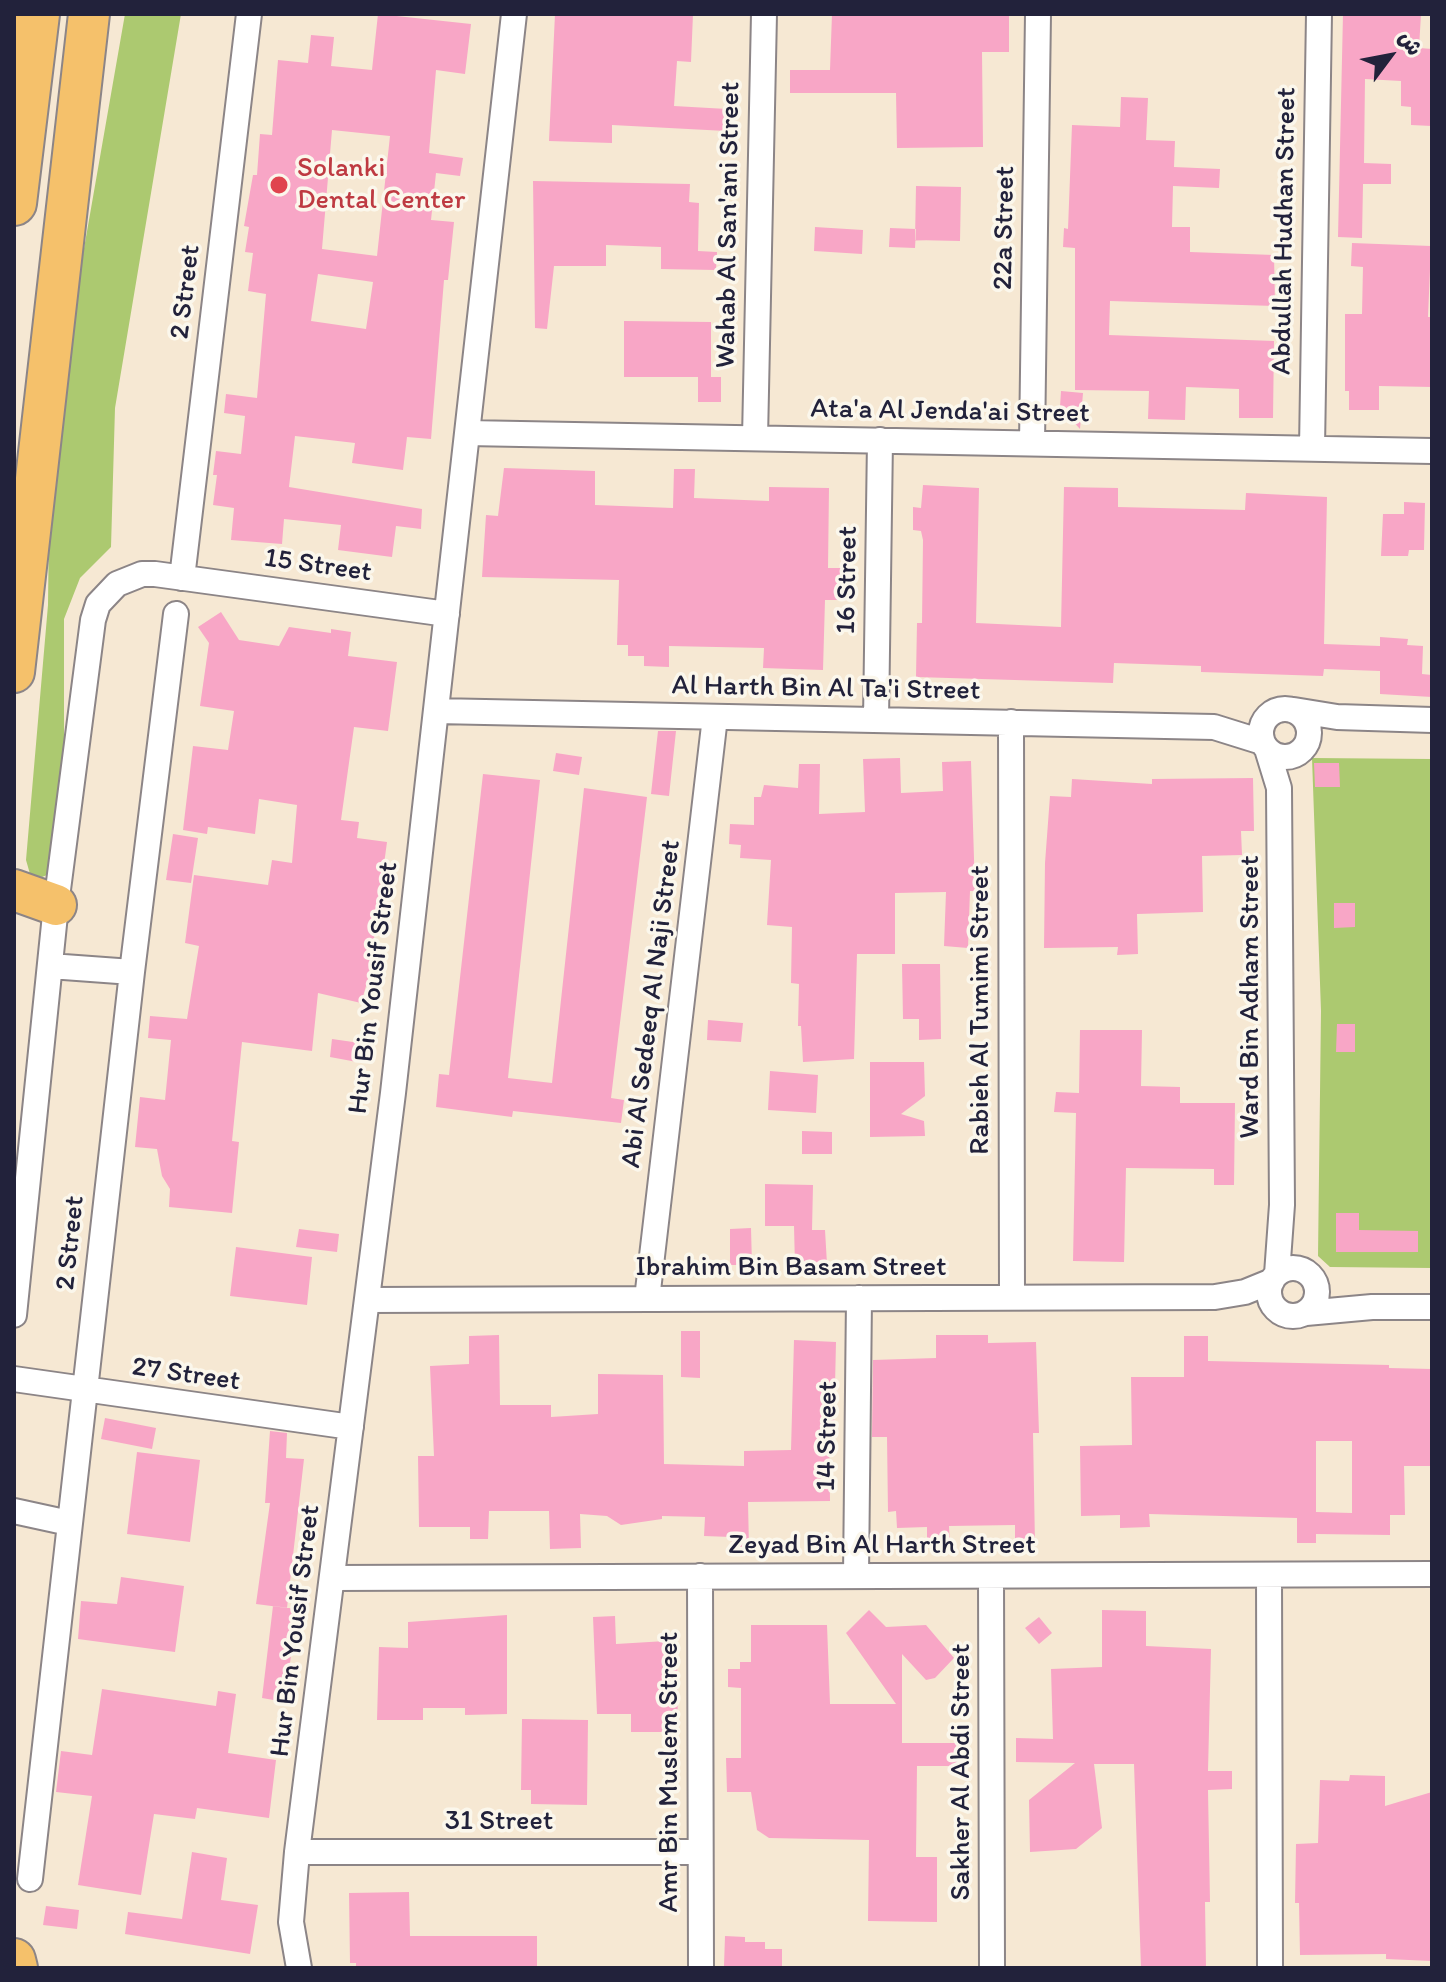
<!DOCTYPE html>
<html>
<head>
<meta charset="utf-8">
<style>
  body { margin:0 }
  #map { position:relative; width:1446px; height:1982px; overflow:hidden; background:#f6e8d3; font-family:Itim,"Playpen Sans Arabic",sans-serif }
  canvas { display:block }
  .frame { position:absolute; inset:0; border:16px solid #22223b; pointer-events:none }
  .north { position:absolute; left:1350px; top:16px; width:80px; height:80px; -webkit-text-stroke:6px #fbf7ec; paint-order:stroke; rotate:58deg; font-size:22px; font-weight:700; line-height:32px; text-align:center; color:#22223b }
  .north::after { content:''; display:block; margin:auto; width:28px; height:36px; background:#22223b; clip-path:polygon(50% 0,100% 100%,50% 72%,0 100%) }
</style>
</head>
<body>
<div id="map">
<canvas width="1446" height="1982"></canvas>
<div class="frame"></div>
<div class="north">ش</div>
</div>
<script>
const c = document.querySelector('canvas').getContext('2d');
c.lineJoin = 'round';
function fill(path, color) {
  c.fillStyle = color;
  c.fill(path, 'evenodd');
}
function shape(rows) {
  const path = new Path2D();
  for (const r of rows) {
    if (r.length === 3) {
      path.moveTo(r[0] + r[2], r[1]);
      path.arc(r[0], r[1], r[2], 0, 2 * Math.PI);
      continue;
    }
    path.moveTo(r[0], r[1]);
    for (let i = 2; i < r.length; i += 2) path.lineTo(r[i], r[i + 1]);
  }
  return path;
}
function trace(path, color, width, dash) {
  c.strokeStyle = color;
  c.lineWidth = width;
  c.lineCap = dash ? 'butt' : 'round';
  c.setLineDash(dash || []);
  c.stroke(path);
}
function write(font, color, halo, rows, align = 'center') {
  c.font = font + ' Itim,sans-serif';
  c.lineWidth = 7;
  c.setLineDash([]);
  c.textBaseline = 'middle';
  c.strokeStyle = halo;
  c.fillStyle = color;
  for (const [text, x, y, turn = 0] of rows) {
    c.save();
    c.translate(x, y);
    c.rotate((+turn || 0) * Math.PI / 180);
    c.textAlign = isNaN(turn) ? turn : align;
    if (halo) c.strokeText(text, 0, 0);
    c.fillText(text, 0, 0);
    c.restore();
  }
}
const green = shape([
  [125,14,181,14,115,408,111,547,80,578,64,619,64,750,52,873,42,877,30,874,26,860,48,605,50,443],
  [1312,758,1432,759,1432,1268,1330,1267,1318,1256,1321,1011]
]);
const building = shape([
  [378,14,471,24,465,74,436,70,429,153,463,158,460,176,436,173,431,220,454,222,448,280,444,280,431,439,407,437,403,470,352,463,355,443,295,436,289,487,422,509,421,529,396,526,392,557,338,550,341,525,284,519,282,544,231,540,234,508,213,505,217,475,213,475,216,451,241,454,245,416,224,413,226,394,257,398,266,294,248,291,253,253,245,252,249,227,244,226,253,175,257,175,260,134,272,135,278,60,308,63,311,35,334,37,331,66,372,70],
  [332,130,390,136,377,256,322,249],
  [318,274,373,282,366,329,311,321],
  [555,14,693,14,691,62,677,61,674,106,727,109,726,131,612,125,612,143,549,141],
  [832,14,1009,14,1009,52,982,52,983,147,897,148,896,93,790,93,790,70,830,70],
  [1343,14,1421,14,1419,48,1432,49,1432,126,1411,125,1411,107,1401,106,1401,81,1365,79,1364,163,1391,164,1391,184,1363,184,1362,238,1338,237],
  [1121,97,1148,98,1146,140,1175,141,1174,167,1220,169,1219,188,1173,186,1172,227,1190,227,1190,252,1274,255,1275,306,1110,301,1109,335,1274,341,1273,418,1239,418,1239,389,1186,387,1185,420,1148,419,1149,391,1075,390,1075,248,1063,247,1064,228,1068,229,1072,125,1120,127],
  [533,181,690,184,689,202,699,203,698,251,717,252,716,270,661,269,661,247,606,245,606,266,554,266,547,329,535,328],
  [916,186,961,187,960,241,915,240],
  [815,227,863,230,862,254,814,251],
  [890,228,916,229,915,248,889,247],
  [1352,243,1431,246,1428,317,1432,317,1432,387,1379,386,1379,410,1349,410,1349,391,1345,391,1345,314,1362,314,1363,267,1351,266],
  [624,321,711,322,711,377,705,377,721,377,721,402,698,402,698,377,624,377],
  [1061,391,1083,393,1080,429,1060,407],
  [504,468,595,471,595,505,673,508,674,469,695,469,694,498,769,501,769,487,829,488,828,568,846,568,845,600,825,600,823,670,763,668,764,648,669,646,669,667,644,666,644,656,628,656,628,645,617,645,619,580,482,577,486,515,498,516],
  [923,485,979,488,976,623,1061,627,1064,487,1118,488,1118,507,1245,510,1246,493,1327,497,1324,644,1380,646,1380,637,1408,639,1407,645,1423,646,1422,674,1432,675,1432,697,1380,694,1380,671,1324,669,1323,676,1201,672,1201,666,1114,663,1113,683,916,677,917,623,922,623,923,540,921,531,913,530,913,507,921,508],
  [1404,502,1425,503,1424,550,1409,550,1408,556,1381,556,1383,514,1404,514],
  [221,612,239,640,279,646,289,627,331,633,331,629,351,632,348,656,397,662,388,731,354,727,341,820,359,822,357,838,387,842,369,976,361,1003,318,993,312,1051,242,1042,232,1141,239,1142,232,1213,169,1207,170,1189,162,1176,157,1149,135,1147,140,1097,165,1100,171,1040,148,1038,150,1016,187,1019,199,946,185,943,194,875,268,885,272,860,292,863,297,805,259,799,255,834,208,827,207,834,183,830,193,746,228,750,234,711,200,706,209,643,198,627],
  [658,731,676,731,669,796,651,794],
  [556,753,582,757,579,775,553,771],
  [900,758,901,793,943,791,942,762,971,761,975,891,970,891,968,948,944,946,946,892,895,893,895,954,857,954,854,1059,803,1062,801,1026,798,1026,799,984,791,983,792,927,767,925,771,860,740,858,741,845,729,844,730,824,754,825,754,797,761,797,764,785,798,788,799,764,820,764,819,814,865,812,863,759],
  [1314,763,1339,763,1340,787,1315,787],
  [483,774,540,780,508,1078,552,1083,584,788,647,797,611,1098,624,1100,621,1123,513,1111,512,1117,436,1107,439,1074,449,1075],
  [1253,778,1254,831,1241,831,1242,855,1202,856,1203,912,1137,914,1138,954,1117,955,1118,947,1044,948,1045,863,1050,796,1071,797,1072,779,1152,784,1152,779],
  [173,834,198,838,191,883,166,880],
  [1334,903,1355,903,1355,927,1334,928],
  [902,964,940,964,941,1039,919,1040,919,1019,903,1019],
  [708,1020,743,1023,741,1042,707,1040],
  [1337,1024,1355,1024,1355,1052,1336,1052],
  [1080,1030,1142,1030,1141,1086,1180,1087,1180,1103,1235,1103,1234,1185,1214,1185,1214,1169,1126,1168,1124,1262,1073,1261,1076,1113,1054,1112,1056,1092,1079,1093],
  [332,1039,360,1043,357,1062,330,1057],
  [870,1062,924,1062,925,1096,901,1114,924,1121,925,1136,870,1137],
  [770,1071,818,1075,816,1113,768,1110],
  [802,1131,832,1132,832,1154,802,1154],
  [765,1184,813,1185,812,1230,825,1230,827,1264,795,1266,794,1226,765,1226],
  [1336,1213,1359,1213,1359,1230,1418,1231,1418,1252,1336,1252],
  [751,1228,752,1265,730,1265,730,1229],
  [299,1229,339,1234,337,1252,296,1247],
  [236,1247,312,1257,307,1305,230,1296],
  [681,1331,700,1331,700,1378,681,1377],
  [499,1335,500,1405,551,1405,551,1417,598,1414,598,1374,663,1375,664,1464,744,1466,744,1451,791,1450,794,1340,836,1342,834,1430,829,1430,830,1501,748,1502,749,1548,731,1548,731,1537,704,1536,705,1517,662,1516,662,1519,621,1525,607,1516,580,1514,581,1548,550,1549,549,1511,489,1511,488,1539,470,1539,470,1527,419,1527,418,1456,434,1456,430,1366,469,1364,469,1336],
  [936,1335,988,1335,988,1343,1036,1342,1039,1433,1033,1433,1035,1545,1015,1545,1015,1525,949,1526,950,1546,927,1546,927,1527,897,1528,896,1511,888,1512,887,1437,872,1437,873,1360,936,1358],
  [1184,1336,1208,1336,1208,1361,1389,1365,1389,1368,1432,1369,1432,1466,1404,1466,1405,1515,1390,1515,1390,1535,1316,1534,1316,1543,1297,1543,1297,1518,1149,1514,1150,1527,1120,1528,1120,1515,1081,1516,1080,1446,1132,1445,1131,1377,1184,1377],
  [1316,1441,1352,1441,1352,1513,1316,1512],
  [105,1418,156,1428,152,1449,101,1439],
  [270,1431,287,1433,286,1458,304,1459,287,1608,256,1604,270,1503,265,1503],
  [137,1452,200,1460,190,1542,127,1534],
  [121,1577,184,1586,175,1652,78,1639,81,1601,117,1604],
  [273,1606,297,1609,285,1702,262,1698],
  [869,1610,886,1627,926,1625,954,1658,935,1678,926,1680,902,1654,902,1743,957,1743,957,1766,917,1766,916,1857,937,1857,937,1922,868,1921,869,1840,769,1838,757,1830,751,1792,727,1792,726,1758,741,1758,741,1688,728,1687,728,1669,740,1669,740,1662,751,1662,751,1625,827,1625,830,1704,896,1704,846,1633],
  [1102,1610,1146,1611,1146,1646,1211,1649,1208,1771,1232,1771,1232,1789,1208,1790,1210,1902,1205,1902,1206,1968,1141,1968,1134,1764,1094,1764,1102,1828,1076,1849,1030,1852,1029,1800,1075,1763,1016,1762,1016,1738,1053,1739,1051,1669,1102,1667],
  [507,1615,507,1714,465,1715,465,1708,423,1708,423,1720,377,1720,379,1647,408,1648,408,1622],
  [615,1616,616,1644,666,1641,666,1658,677,1658,678,1732,631,1732,631,1714,597,1714,593,1617],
  [1039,1617,1052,1633,1039,1644,1025,1628],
  [102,1689,216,1706,218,1691,236,1694,228,1753,276,1760,269,1818,197,1808,195,1819,154,1814,141,1895,78,1885,92,1796,56,1792,61,1751,92,1755],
  [522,1719,588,1720,587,1805,531,1804,531,1790,521,1790],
  [1350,1775,1385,1776,1385,1806,1432,1792,1432,1961,1386,1959,1386,1954,1300,1955,1299,1903,1295,1903,1296,1844,1318,1843,1320,1780,1349,1781],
  [192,1852,227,1858,221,1900,258,1905,250,1954,125,1934,128,1912,182,1919],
  [409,1892,410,1936,537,1936,537,1968,356,1968,356,1963,350,1963,349,1893],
  [46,1906,79,1910,77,1929,43,1925],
  [725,1936,745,1937,745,1942,765,1942,765,1949,782,1949,782,1968,724,1966]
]);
const minor = shape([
  [467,433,1432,451],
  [755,438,764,14],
  [1032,443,1038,14],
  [1312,448,1319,14],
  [182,578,249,14],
  [1285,733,24],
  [1294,710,1337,717,1432,720],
  [436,711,1214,727,1262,742],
  [876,720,880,440],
  [1011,722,1012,1297],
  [1267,749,1279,788,1282,1205,1277,1274],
  [50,966,132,972],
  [1293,1292,24],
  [647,1299,715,717],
  [367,1300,1215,1297,1245,1292,1272,1281],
  [1306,1313,1372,1307,1432,1307],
  [14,1315,56,905,93,620,98,604,117,584,142,574,155,574,447,614],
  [14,1379,351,1427],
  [14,1511,69,1523],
  [1269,1575,1270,1968],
  [700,1576,701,1968],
  [856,1576,859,1298],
  [991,1576,992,1968],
  [333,1578,1432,1574],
  [297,1852,700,1852],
  [30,1879,132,972,176,614],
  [299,1968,291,1922,297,1852,393,1093,514,14]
]);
const primary = shape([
  [14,672,89,14],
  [14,890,56,905]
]);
const trunk = shape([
  [14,1960,16,1968]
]);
const motorway = shape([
  [14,203,37,14]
]);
const markers = [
  [279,185,10,"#e0444e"]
];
const healthNames = [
  ["Solanki",297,169],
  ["Dental Center",297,201]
];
const streetNames = [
  ["Wahab Al San'ani Street",729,225,-89],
  ["22a Street",1005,228,-89],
  ["Abdullah Hudhan Street",1285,231,-89],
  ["2 Street",186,292,-83],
  ["Ata'a Al Jenda'ai Street",950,412,1],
  ["15 Street",318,566,8],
  ["16 Street",848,580,-89],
  ["Al Harth Bin Al Ta'i Street",826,689,1],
  ["Hur Bin Yousif Street",374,988,-83],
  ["Ward Bin Adham Street",1251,997,-90],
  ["Abi Al Sedeeq Al Naji Street",652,1004,-83],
  ["Rabieh Al Tumimi Street",981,1010,-90],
  ["2 Street",71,1243,-84],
  ["Ibrahim Bin Basam Street",791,1268],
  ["27 Street",186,1375,8],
  ["14 Street",828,1436,-89],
  ["Zeyad Bin Al Harth Street",882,1546],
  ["Hur Bin Yousif Street",296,1631,-83],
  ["Amr Bin Muslem Street",670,1772,-90],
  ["Sakher Al Abdi Street",962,1772,-90],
  ["31 Street",499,1822]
];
fill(green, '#acc970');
fill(building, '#f8a6c6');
trace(minor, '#8c8587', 28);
trace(primary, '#8c8587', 44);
trace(trunk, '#8c8587', 46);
trace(motorway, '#8c8587', 48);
trace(minor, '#fff', 24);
trace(primary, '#f5c16b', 40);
trace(trunk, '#f5c16b', 42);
trace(motorway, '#f5c16b', 44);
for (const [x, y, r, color] of markers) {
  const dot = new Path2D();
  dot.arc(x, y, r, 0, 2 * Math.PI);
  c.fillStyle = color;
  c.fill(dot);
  trace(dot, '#fbf7ec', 3);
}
write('28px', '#be3a42', '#fbf7ec', healthNames, 'left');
write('28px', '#22223b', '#fbf7ec', streetNames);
</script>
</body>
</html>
